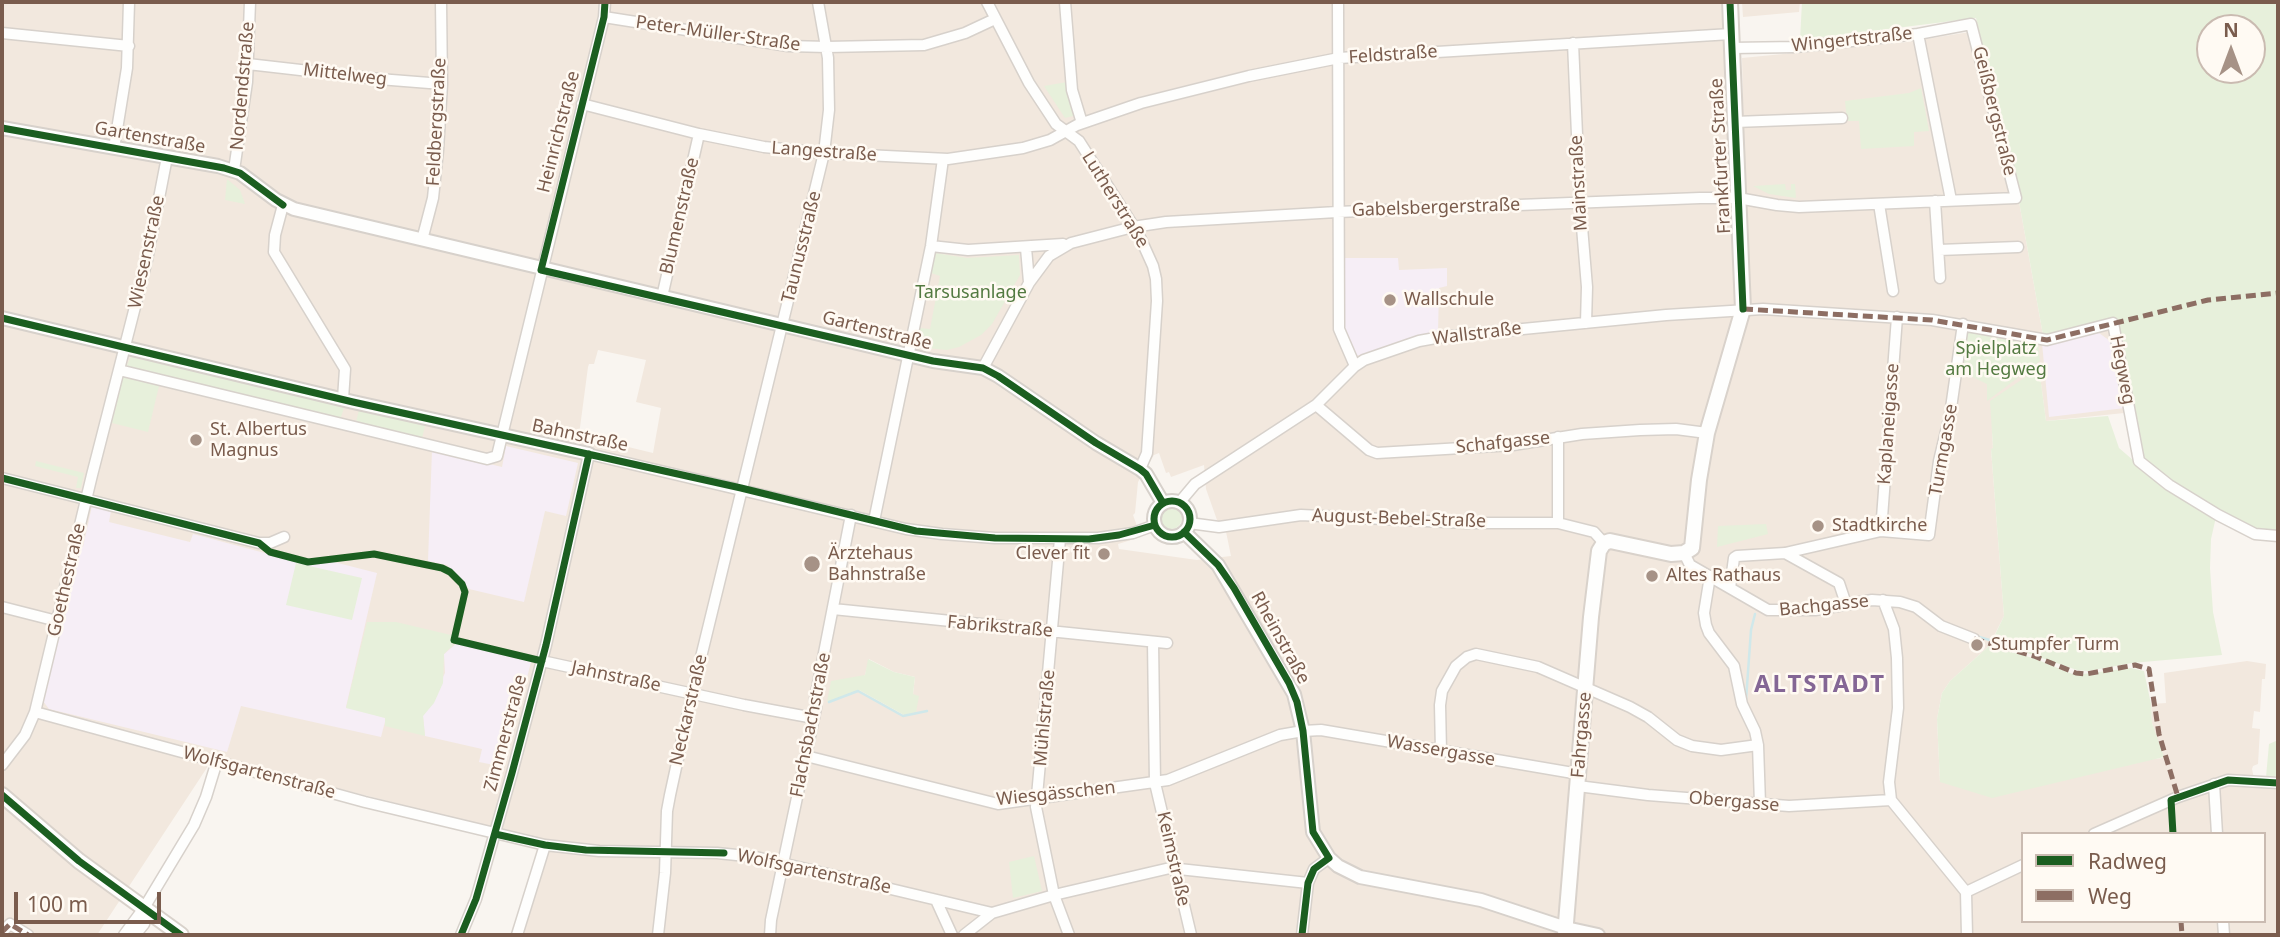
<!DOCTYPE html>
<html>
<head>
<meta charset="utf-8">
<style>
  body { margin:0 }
  #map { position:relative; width:2280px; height:937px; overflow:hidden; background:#f9f5f0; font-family:"Noto Sans",sans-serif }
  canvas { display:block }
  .frame { position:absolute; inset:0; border:4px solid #7a5c4d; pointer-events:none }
  .legend { position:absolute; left:2021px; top:832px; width:245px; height:91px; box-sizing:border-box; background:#fffaf3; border:2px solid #cabbb1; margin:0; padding:9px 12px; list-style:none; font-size:21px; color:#7a5c4d }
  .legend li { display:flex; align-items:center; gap:14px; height:35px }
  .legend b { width:35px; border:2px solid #cabbb1 }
  .north { position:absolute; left:2196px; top:14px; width:70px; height:70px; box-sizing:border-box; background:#fffaf3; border:2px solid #cabbb1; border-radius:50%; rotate:0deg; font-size:19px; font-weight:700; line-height:28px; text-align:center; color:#7a5c4d }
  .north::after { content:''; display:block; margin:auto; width:24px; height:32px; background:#a69286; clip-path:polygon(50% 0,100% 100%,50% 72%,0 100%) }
  .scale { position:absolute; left:14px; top:892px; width:147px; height:32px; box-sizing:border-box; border:4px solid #7a5c4d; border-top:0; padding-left:9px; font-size:21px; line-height:24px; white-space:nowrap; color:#7a5c4d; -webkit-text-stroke:5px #fffaf3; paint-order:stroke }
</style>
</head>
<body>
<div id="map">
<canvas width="2280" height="937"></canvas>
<div class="frame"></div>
<ul class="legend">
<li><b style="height:9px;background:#1b5e20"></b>Radweg</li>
<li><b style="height:9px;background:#8d6e63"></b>Weg</li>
</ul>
<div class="north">N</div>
<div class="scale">100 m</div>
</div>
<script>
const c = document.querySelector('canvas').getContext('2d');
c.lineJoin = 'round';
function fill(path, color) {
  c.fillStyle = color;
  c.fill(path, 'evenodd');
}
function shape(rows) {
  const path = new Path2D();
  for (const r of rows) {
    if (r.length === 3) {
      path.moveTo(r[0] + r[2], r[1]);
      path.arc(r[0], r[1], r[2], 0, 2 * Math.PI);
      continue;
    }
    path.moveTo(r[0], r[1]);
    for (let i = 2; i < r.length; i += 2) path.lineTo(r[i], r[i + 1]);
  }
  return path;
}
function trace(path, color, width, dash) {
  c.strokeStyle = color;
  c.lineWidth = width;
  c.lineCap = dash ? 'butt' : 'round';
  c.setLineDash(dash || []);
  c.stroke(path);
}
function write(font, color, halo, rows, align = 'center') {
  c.font = font + ' "Noto Sans",sans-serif';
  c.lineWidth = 5;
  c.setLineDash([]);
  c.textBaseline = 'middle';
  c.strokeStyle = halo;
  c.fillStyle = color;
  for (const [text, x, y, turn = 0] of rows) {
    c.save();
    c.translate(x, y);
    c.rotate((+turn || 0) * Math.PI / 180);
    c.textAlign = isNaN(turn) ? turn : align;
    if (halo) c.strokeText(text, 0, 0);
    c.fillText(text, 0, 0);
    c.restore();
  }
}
const residential = shape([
  [2,2,1721,2,1739,301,1688,541,1684,547,1669,549,1599,543,1561,935,520,935,539,885,549,842,214,757,97,935,2,935],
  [598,350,646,360,636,402,661,408,653,453,579,435,588,367,589,364,594,364],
  [1159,453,1166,473,1169,472,1171,477,1204,465,1206,489,1217,520,1219,522,1224,522,1231,556,1197,560,1119,549,1118,544,1141,537,1133,515,1135,513,1138,482,1154,455],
  [869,659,894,672,915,677,913,694,904,715,859,690,828,701,865,675],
  [1742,2,1800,2,1799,12,1743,17],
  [1976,31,2018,196,2043,335,2117,319,2134,412,2046,421,2039,369,1992,429,1993,449,1991,449,2004,616,1989,646,1950,681,1942,693,1937,719,1940,782,2163,758,2152,723,2151,704,2166,703,2164,673,2247,661,2266,664,2265,679,2262,679,2260,712,2254,711,2252,728,2260,729,2258,764,2253,766,2252,769,2254,778,2278,785,2278,935,1573,935,1599,572,1608,546,1692,555,1705,464,1748,305,1742,58,1907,42],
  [2023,834,2264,834,2264,921,2023,921]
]);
const education = shape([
  [1341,258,1398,258,1399,270,1447,268,1447,286,1439,288,1438,332,1356,356,1351,350,1341,328],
  [2099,333,2113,343,2125,408,2049,417,2042,343],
  [506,446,578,463,566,516,545,511,524,602,469,589,447,565,428,561,432,450,502,467],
  [92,506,111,511,109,522,190,542,193,534,310,565,330,561,377,573,346,707,386,718,381,737,241,706,227,752,49,709,43,701,80,548,83,547],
  [457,643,531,662,504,767,479,762,482,749,425,736,423,716,445,673,444,654]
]);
const green = shape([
  [1802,2,2278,2,2278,533,2259,532,2224,515,2166,478,2143,460,2117,319,2043,335,2018,196,1976,18,1800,40],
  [2210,28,2252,28,2252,70,2210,70],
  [1067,82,1077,115,1065,118,1044,86],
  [1921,88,1929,131,1914,132,1914,146,1861,149,1859,121,1847,121,1845,101,1909,93],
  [227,179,240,190,245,204,225,200],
  [1785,184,1786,190,1791,190,1791,184,1795,184,1796,198,1769,194,1753,186],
  [935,253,967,258,1019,255,1020,275,992,324,981,335,959,347,947,350,917,347,920,328,930,329,940,276,931,273],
  [1968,327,2038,343,2040,361,1987,401,1987,384,1962,372],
  [132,354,343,407,344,408,341,417,338,418,129,367,127,365],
  [2039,368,2046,421,2108,416,2119,448,2141,467,2216,517,2211,539,2210,568,2213,612,2222,655,2132,663,2088,671,2077,670,1992,641,2004,616,1991,449,1993,448,1990,401],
  [123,377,159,386,148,432,112,423],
  [359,410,425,426,422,438,356,422],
  [36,461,84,473,81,488,76,488,78,477,35,466],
  [1171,518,11],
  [1766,524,1768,534,1717,547,1718,526],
  [296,563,362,578,352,620,286,605],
  [367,622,396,622,451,635,454,637,452,646,444,654,443,683,434,703,423,716,425,736,385,726,385,718,346,708],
  [1989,646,2033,658,2075,675,2131,668,2144,671,2151,704,2152,723,2164,757,1992,798,1940,782,1937,719,1942,693,1950,681],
  [868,659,894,672,915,677,913,694,919,696,916,712,904,715,859,690,827,702,831,681,865,675],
  [2278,740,2278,776,2266,777,2269,744],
  [1034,856,1042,891,1013,898,1009,862]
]);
const stream = shape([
  [1976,636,2003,644],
  [1746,700,1751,630,1755,614],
  [829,702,858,691,903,716,927,711]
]);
const minor = shape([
  [987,2,1029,83,1056,124,1079,141,1139,235,1153,266,1156,279,1157,301,1147,453,1140,469],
  [1065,2,1072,90,1082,123],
  [1338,2,1339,329,1355,366],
  [604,17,788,46,827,47,924,45,965,33,995,19],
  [2,33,129,46],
  [1918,34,1951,200],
  [1573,43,1580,203,1587,287,1586,323],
  [248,64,379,79,442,84],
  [582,104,699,134,764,147,824,153,948,159,1023,148,1050,140,1077,125,1141,103,1249,76,1339,58,1731,34],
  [1735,122,1842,118],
  [114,148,127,68,129,2],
  [234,170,247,82,250,2],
  [1935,201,1940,278],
  [1879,204,1893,291],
  [283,205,275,235,274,252,345,369,343,399],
  [422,240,433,198,438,150,442,84,441,2],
  [931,246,968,250,1063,244],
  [1026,248,1029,282],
  [1939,250,2018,247],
  [662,297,699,134],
  [983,368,1029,283,1049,256,1071,243,1133,227,1166,222,1337,212,1700,198,1738,198,1777,205,1799,207,2016,198,1971,24,1918,34,1796,47,1732,48],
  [119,370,487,459,497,456,604,17,605,2],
  [1316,405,1369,450,1377,453,1513,445,1582,434,1640,430,1676,429,1707,433],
  [2,478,259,543,270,543,284,537],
  [1179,503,1195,484,1316,405,1355,366,1364,360,1419,341,1441,337,1666,315,1763,309,1932,320,2047,340,2113,323,2139,461,2169,485,2218,515,2255,534,2278,536],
  [874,521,931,246,943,159],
  [1189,523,1219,527,1301,515,1467,523,1558,523,1594,532,1604,543],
  [1558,523,1558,437],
  [1881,531,1897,317],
  [1060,539,1036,807,1054,895,1069,935],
  [1684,553,1690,565,1768,610,1815,610,1872,600,1900,602,1916,607,1941,626,1974,639],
  [1785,553,1839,583,1846,604],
  [1710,576,1704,613,1706,625,1709,633,1734,666,1742,704,1755,731,1758,745,1760,804],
  [1730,588,1734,558,1737,556,1785,553,1881,531,1929,535,1939,461,1950,415,1963,324],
  [1883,600,1894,629,1897,658,1898,708,1889,782,1891,800,1966,892,1967,935],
  [2,607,57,621],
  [833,609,1167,643],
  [1153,642,1155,783,1191,935],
  [542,661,744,705,814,718],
  [35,712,365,802,545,845,599,851,717,853,756,857,992,913,1054,895,1170,868,1308,883],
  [1441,751,1440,705,1442,691,1456,666,1467,657,1476,654,1538,667,1630,707,1648,717,1677,740,1692,746,1721,750,1758,745],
  [806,756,998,804,1168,780,1280,735,1303,731,1321,730,1579,774],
  [2,765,25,735,35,712,92,475,147,260,167,157],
  [2214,784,2217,834],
  [1578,786,1648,795,1789,806,1891,800],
  [2094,834,2178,797,2228,780,2278,783],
  [1966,892,2023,865],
  [936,900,952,935],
  [2223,921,2224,935],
  [2,932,10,924,28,935],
  [124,935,144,908,194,825,206,797,217,761],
  [135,935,144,924,148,912],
  [461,935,476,899,512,773,546,645,589,454,906,529,942,534,995,538,1098,538,1133,533,1155,525],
  [517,935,545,845],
  [658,935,665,873,667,811,670,795,692,694,824,153,829,110,828,58,818,2],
  [770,935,771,920,816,708,815,699,851,515],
  [964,935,992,913],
  [1302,935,1308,883,1314,869,1329,858]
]);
const tertiary = shape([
  [2,128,218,166,240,173,276,200,294,209,933,361,983,368,998,376,1096,443,1140,469,1146,474,1163,503],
  [2,318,353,402,589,454],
  [1172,519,18],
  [1184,532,1218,565,1294,694,1303,731,1313,832,1329,858,1338,866,1360,877,1481,900,1566,928,1598,935]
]);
const secondary = shape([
  [2,795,79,861,181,935],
  [1565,935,1591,617,1599,551,1604,543,1610,541,1671,554,1684,553,1692,548,1699,480,1707,433,1743,309,1730,2]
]);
const quiet = shape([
  [1743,309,1932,320,2047,340,2208,300,2278,293],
  [1974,639,2034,656,2076,673,2086,674,2135,665,2149,669,2159,734,2178,797],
  [2181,921,2182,935],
  [2,932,10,924,28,935]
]);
const cycleway = shape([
  [605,2,604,17,541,270,933,361,983,368,998,376,1096,443,1140,469,1146,474,1163,503],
  [1730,2,1743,309],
  [2,128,224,168,240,173,283,205],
  [2,318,353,402,741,488,916,531,995,538,1089,539,1119,535,1155,525],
  [2,478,259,543,270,552,308,562,374,554,442,568,450,572,462,584,465,592,454,640,542,661],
  [1172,519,18],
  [1184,532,1218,565,1234,588,1289,683,1297,702,1303,731,1313,832,1329,858,1314,869,1308,883,1302,935],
  [2,795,79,861,181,935],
  [495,834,545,845,586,850,724,853],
  [2173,834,2171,800,2228,780,2278,783],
  [461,935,476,899,512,773,546,645,589,454]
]);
const markers = [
  [1390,300,7,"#a69286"],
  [196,440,7,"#a69286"],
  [1818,526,7,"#a69286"],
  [1104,554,7,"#a69286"],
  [812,564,9,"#a69286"],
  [1652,576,7,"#a69286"],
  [1977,645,7,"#a69286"]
];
const streetNames = [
  ["Peter-Müller-Straße",718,34,8],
  ["Wingertstraße",1852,40,-6],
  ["Feldstraße",1393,55,-4],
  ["Mittelweg",345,75,7],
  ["Nordendstraße",243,86,-85],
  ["Geißbergstraße",1994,111,76],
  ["Feldbergstraße",437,122,-87],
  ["Heinrichstraße",559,132,-76],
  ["Gartenstraße",150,138,10],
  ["Langestraße",824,152,4],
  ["Frankfurter Straße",1721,156,-93],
  ["Mainstraße",1579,183,-93],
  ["Lutherstraße",1115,200,58],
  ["Gabelsbergerstraße",1436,208,-2],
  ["Blumenstraße",680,216,-77],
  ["Taunusstraße",802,247,-76],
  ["Wiesenstraße",147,252,-78],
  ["Gartenstraße",877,331,14],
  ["Wallstraße",1477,334,-7],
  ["Hegweg",2122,370,79],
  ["Kaplaneigasse",1889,424,-86],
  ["Bahnstraße",580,436,12],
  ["Schafgasse",1503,443,-6],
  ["Turmgasse",1944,450,-80],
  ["August-Bebel-Straße",1399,519,2],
  ["Goethestraße",67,580,-77],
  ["Bachgasse",1824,606,-6],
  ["Fabrikstraße",1000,627,5],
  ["Rheinstraße",1280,638,61],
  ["Jahnstraße",616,677,12],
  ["Neckarstraße",689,710,-77],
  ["Mühlstraße",1045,718,-85],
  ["Flachsbachstraße",811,725,-79],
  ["Zimmerstraße",506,733,-75],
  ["Fahrgasse",1582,735,-85],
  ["Wassergasse",1441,751,10],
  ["Wolfsgartenstraße",259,773,15],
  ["Wiesgässchen",1056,794,-6],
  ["Obergasse",1734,802,5],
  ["Keimstraße",1173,859,77],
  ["Wolfsgartenstraße",814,872,12]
];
const parkNames = [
  ["Tarsusanlage",971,293],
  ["Spielplatz",1996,349],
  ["am Hegweg",1996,370]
];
const poiNames = [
  ["Wallschule",1404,300],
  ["St. Albertus",210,430],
  ["Magnus",210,451],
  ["Stadtkirche",1832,526],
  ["Ärztehaus",828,554],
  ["Bahnstraße",828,575],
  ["Clever fit",1090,554,"right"],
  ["Altes Rathaus",1666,576],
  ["Stumpfer Turm",1991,645]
];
const districtNames = [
  ["ALTSTADT",1820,685]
];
fill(residential, '#f2e8de');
fill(education, '#f6eef6');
fill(green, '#e7f0db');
trace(stream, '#d0e8ea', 2.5);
trace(minor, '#d7d1cb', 13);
trace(tertiary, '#d7d1cb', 16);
trace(secondary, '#d9d2cb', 18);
trace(minor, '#fefefd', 10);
trace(tertiary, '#fefefd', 12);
trace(secondary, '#fefefd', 14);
trace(quiet, '#8d6e63', 5, [10, 5]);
trace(cycleway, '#1b5e20', 7);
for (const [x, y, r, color] of markers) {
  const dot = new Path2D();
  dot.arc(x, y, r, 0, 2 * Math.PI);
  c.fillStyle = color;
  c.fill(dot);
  trace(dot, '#fffaf3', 2.5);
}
write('18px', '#7a5c4d', '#fffaf3', streetNames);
write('18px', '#537a41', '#fffaf3', parkNames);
write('18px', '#7a5c4d', '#fffaf3', poiNames, 'left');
c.letterSpacing = '2px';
write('bold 24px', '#846695', '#fffaf3', districtNames);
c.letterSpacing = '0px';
</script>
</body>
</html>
